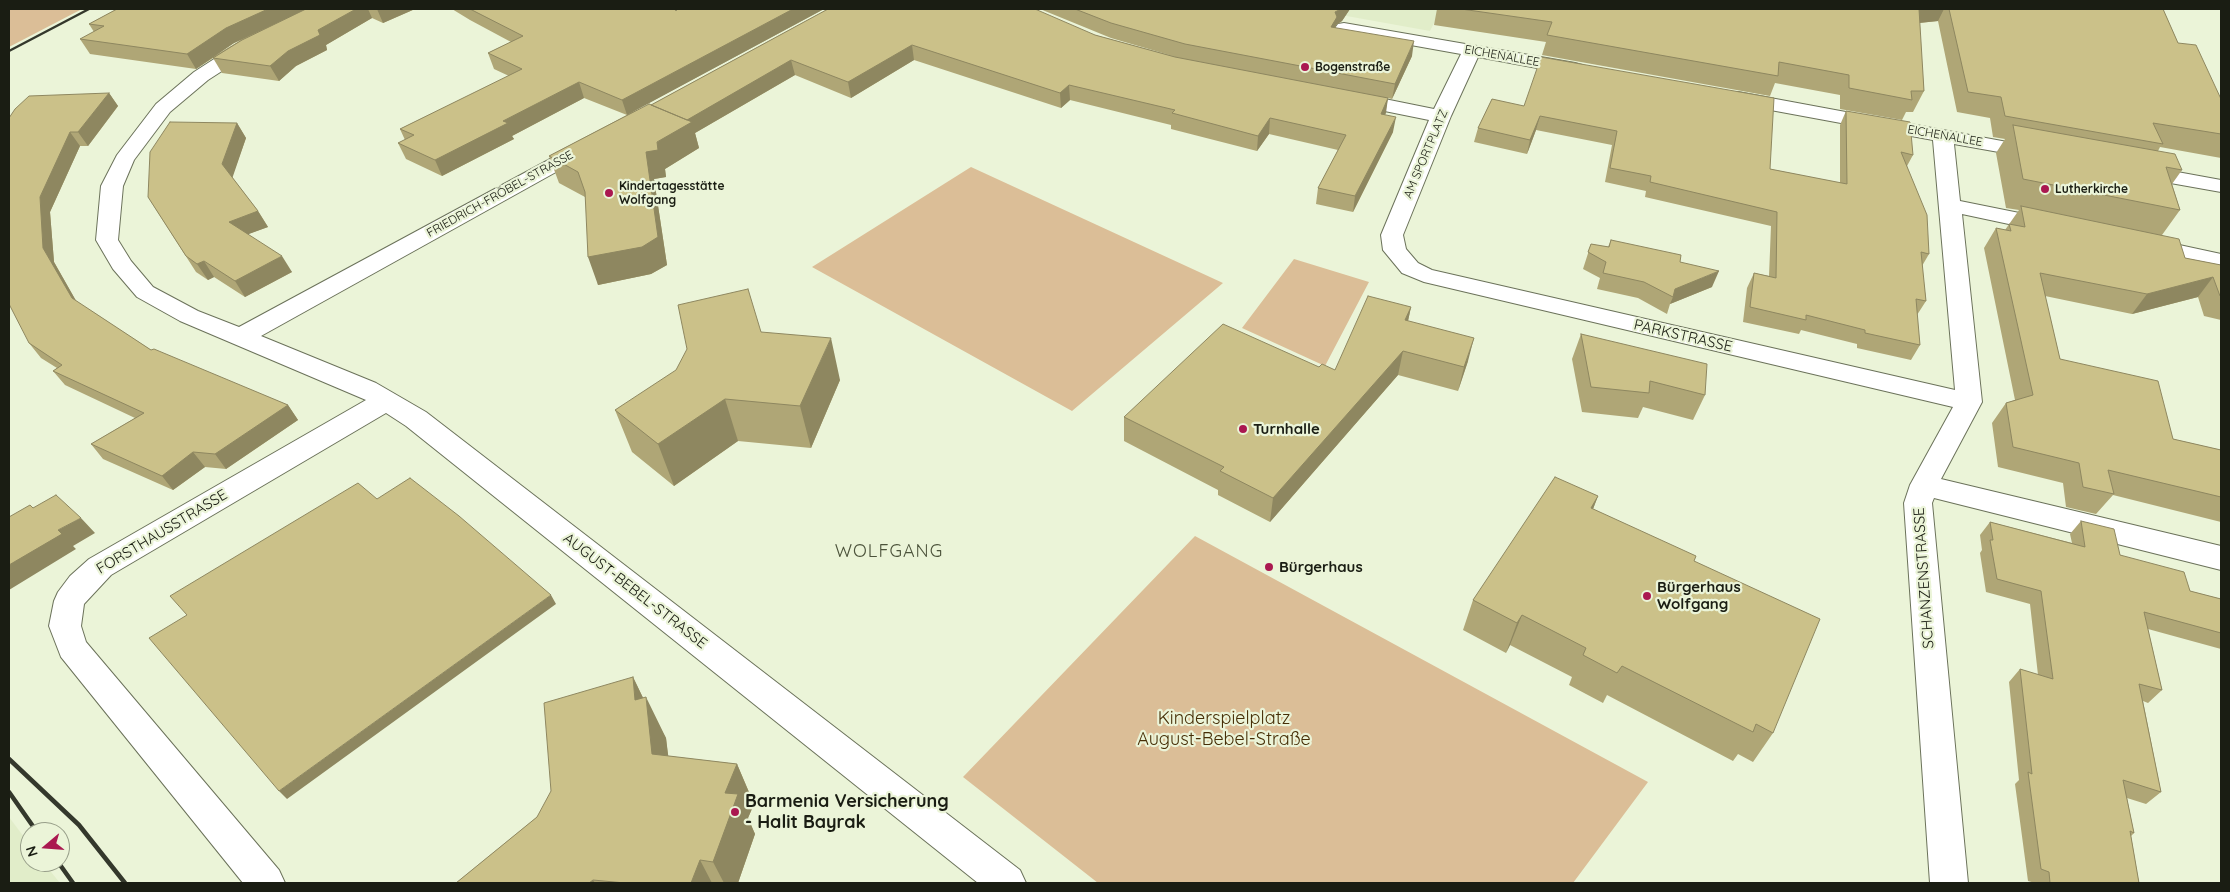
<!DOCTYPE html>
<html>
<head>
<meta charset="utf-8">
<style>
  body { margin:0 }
  #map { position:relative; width:2230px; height:892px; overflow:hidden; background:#ebf4d8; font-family:Quicksand,sans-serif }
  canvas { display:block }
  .frame { position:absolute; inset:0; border:10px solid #1a1d13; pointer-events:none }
  .north { position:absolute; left:20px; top:822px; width:50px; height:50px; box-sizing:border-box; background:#ebf4d8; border:1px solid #979e89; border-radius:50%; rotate:252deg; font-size:14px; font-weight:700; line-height:20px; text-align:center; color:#1a1d13 }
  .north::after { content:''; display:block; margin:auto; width:18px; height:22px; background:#aa1850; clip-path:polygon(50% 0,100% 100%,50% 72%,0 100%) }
</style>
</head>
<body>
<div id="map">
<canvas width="2230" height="892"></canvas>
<div class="frame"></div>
<div class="north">N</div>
</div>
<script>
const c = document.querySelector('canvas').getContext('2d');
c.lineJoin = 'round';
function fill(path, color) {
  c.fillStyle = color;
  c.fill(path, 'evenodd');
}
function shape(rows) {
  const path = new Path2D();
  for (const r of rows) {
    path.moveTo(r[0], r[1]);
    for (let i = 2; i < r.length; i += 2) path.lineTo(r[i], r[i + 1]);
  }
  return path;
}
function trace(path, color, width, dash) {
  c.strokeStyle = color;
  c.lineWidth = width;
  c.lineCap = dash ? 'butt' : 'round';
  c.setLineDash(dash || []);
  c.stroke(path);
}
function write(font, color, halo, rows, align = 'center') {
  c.font = font + ' Quicksand,sans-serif';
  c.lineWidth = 4.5;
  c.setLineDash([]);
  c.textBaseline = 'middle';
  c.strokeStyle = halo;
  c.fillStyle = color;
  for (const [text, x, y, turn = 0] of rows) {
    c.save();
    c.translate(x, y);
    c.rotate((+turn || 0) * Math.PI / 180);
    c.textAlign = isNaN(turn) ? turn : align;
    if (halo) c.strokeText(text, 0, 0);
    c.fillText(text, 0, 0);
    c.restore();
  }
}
const built = shape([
  [1246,9,1441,9,1430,31,1341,15],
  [9,817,30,845,30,862,43,862,60,883,9,883]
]);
const green = shape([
  [9,9,82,9,9,47],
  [971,167,1223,283,1072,411,812,267],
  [1294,259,1369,282,1325,366,1242,328],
  [1195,536,1648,782,1573,883,1098,883,963,777]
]);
const street = shape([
  [1344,23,1575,63,1582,65,1584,69,1582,73,1575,75,1478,57,1451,116,1403,235,1406,249,1418,263,1432,270,1955,390,1933,140,1738,104,1731,102,1728,98,1731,94,1738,92,2045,149,2048,153,2045,157,2038,159,1954,144,1960,201,2059,221,2062,226,2059,231,2051,233,1962,214,1982,402,1941,479,2221,546,2221,570,1934,498,1932,503,1968,883,1930,883,1904,503,1910,485,1953,407,1424,282,1402,273,1383,250,1381,235,1429,120,1350,104,1343,102,1340,98,1343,94,1350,92,1434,109,1461,54,1338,32,1335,28,1338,24,1344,23],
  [249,39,256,41,258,45,256,49,208,80,170,112,134,160,123,186,118,240,131,261,153,287,198,311,239,327,578,144,585,142,592,144,595,148,592,152,261,336,376,383,426,412,1020,870,1026,883,978,883,406,426,386,413,111,575,84,604,81,626,86,642,279,870,285,883,243,883,61,657,49,626,54,601,58,592,70,576,89,559,366,400,180,321,137,297,113,269,96,240,101,186,117,155,156,104,194,72,242,41,249,39],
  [2139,165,2221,180,2221,192,2131,176,2128,171,2131,166,2139,165],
  [2147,238,2221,254,2221,268,2139,250,2136,245,2139,240,2147,238]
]);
const railFar1 = shape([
  [9,51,89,9]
]);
const rail = shape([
  [9,759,79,825,125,883],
  [9,792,37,832],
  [58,862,73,883]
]);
const wall = shape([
  [117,9,415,9,383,23,372,18,326,45,327,50,296,66,279,81,222,73,213,58,196,69,90,54,80,39,94,32,89,24],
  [241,40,216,55,234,43],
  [452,9,675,9,676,11,677,9,824,9,632,112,651,105,828,9,1095,35,1176,57,1111,38,1040,9,1350,9,1342,21,1336,25,1336,28,1412,56,1392,99,1388,98,1385,114,1393,132,1353,212,1316,204,1318,188,1338,150,1269,134,1257,151,1171,129,1171,125,1070,100,1061,108,914,60,851,98,795,75,695,133,699,148,665,169,666,177,654,179,667,265,651,274,598,285,585,197,559,183,549,156,627,115,584,98,512,136,514,139,442,176,406,159,398,143,405,140,400,129,509,76,494,69,488,53,511,42,470,20],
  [1437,9,2163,9,2178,43,2221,99,2221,158,2160,147,2158,151,2182,170,2172,184,2180,210,2162,235,2185,258,2221,265,2221,320,2204,316,2198,297,2132,314,2045,296,2060,359,2173,439,2221,450,2221,522,2113,495,2096,514,2066,507,2063,483,1998,467,1992,423,2006,403,2015,400,1984,248,1996,228,2005,230,2019,210,2006,208,1996,153,2005,139,1993,137,1990,118,1957,112,1938,21,1919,23,1924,91,1913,112,1906,112,1902,120,1840,109,1840,95,1775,83,1770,96,1542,55,1546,42,1434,25],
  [109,93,118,106,88,146,80,146,50,212,54,262,76,301,151,350,288,405,298,420,226,469,205,467,173,490,103,459,91,444,135,418,65,385,53,371,57,368,41,358,29,343,9,118],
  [1492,99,1770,169,1840,183,1840,125,1846,111,1913,155,1907,166,1929,254,1922,266,1926,301,1917,315,1920,345,1911,360,1857,348,1857,344,1801,330,1799,334,1743,322,1747,288,1754,273,1769,276,1771,226,1645,197,1646,191,1605,182,1612,145,1536,130,1527,154,1474,142,1478,128],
  [237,123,246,138,232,177,258,211,268,227,248,234,292,272,245,297,214,277,208,280,196,272,148,197],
  [1611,240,1680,262,1712,287,1670,304,1667,314,1638,298,1597,289,1600,278,1583,269,1591,244,1608,247],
  [1411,307,1408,321,1468,361,1458,391,1398,375,1270,522,1218,495,1218,490,1124,441,1124,417,1335,370],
  [761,332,840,380,811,448,738,441,674,486,632,452,615,410],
  [1581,334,1705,395,1693,420,1643,407,1638,418,1582,412,1572,359],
  [1598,496,1593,509,1694,561,1773,733,1753,762,1738,754,1733,761,1607,695,1603,703,1569,685,1572,677,1510,645,1506,653,1463,630,1473,600],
  [2081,521,2120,555,2190,591,2221,599,2221,649,2148,629,2162,690,2148,703,2143,701,2161,792,2146,804,2127,798,2134,833,2131,836,2139,883,2035,883,2028,881,2015,784,2019,780,2009,682,2020,669,2038,675,2030,604,1986,592,1980,553,1982,550,1980,535,1990,522,2072,543,2070,534],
  [633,677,643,698,666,738,668,756,737,764,754,804,748,818,755,834,738,883,456,883,537,817]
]);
const shadedWall = shape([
  [268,9,307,9,234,43,196,69,187,54,226,28],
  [356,9,368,9,372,18,326,45,327,50,296,66,279,81,270,66,288,51,318,30],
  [377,9,415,9,383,23],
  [793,9,824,9,627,115,622,100],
  [1341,9,1350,9,1342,21,1336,25,1335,32,1331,27,1335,12],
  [1916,9,1944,9,1938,21,1909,24],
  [1414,41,1412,56,1392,99,1395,84],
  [912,45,914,60,851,98,848,82],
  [791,60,795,75,695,133,699,148,665,169,666,177,654,179,667,265,651,274,598,285,588,257,646,152,681,123],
  [579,82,584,98,512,136,514,139,442,176,435,160,503,121],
  [1069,85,1070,100,1061,108,1060,93],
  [109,93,118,106,88,146,78,132],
  [1388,98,1386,113,1378,129,1381,114],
  [1540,116,1536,130,1527,154,1530,140],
  [1396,117,1393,132,1353,212,1355,196],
  [1270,118,1269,134,1257,151,1258,136],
  [237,123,246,138,232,179,222,164],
  [70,132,80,146,50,212,54,262,83,313,72,298,43,248,40,197],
  [258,211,268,227,238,238,229,222],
  [282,256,292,272,245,297,235,281],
  [204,261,214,277,208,280,197,264],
  [1719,271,1712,287,1670,304,1673,297,1675,289],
  [2213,277,2198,297,2132,314,2147,294],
  [1411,307,1406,330,1405,320],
  [831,338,840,380,811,448,800,406],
  [1474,338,1468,361,1458,391,1464,367],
  [1403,351,1398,375,1270,522,1273,498],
  [725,399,738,441,674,486,658,444],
  [288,405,298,420,226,469,215,454],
  [193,452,205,467,173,490,162,476],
  [1598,496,1586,527,1591,508],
  [81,518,95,533,73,546,76,549,9,590,9,565,58,530],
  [551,595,556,604,287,799,279,791],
  [1522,615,1510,645,1506,653,1517,623],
  [633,677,647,706,646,697,666,738,673,794,652,754,635,700],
  [737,764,754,804,748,818,755,834,738,883,724,883,713,862,725,793],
  [700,860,712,883,691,883],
  [593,880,595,883,589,883]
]);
const building = shape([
  [117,9,268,9,226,28,187,54,80,39,104,26,89,24,117,9],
  [306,9,356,9,318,30,320,35,288,51,270,66,213,58,242,40,306,9],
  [470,9,675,9,676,11,677,9,793,9,622,100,579,82,503,121,508,123,435,160,398,143,414,135,400,129,522,69,488,53,523,36,470,9],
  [828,9,1035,9,1095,35,1175,57,1388,98,1381,114,1396,117,1355,196,1318,188,1346,135,1270,118,1258,136,1172,113,1175,110,1069,85,1060,93,912,45,848,82,791,60,687,120,651,105,828,9],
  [1075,9,1341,9,1335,12,1337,17,1331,27,1414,41,1395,84,1185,44,1111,23,1075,9],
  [1461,9,1919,9,1924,91,1911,91,1912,100,1849,88,1849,75,1779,62,1778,76,1547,35,1552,22,1461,9],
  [1949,9,2163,9,2178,43,2196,45,2221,99,2221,134,2153,123,2163,144,2005,116,2001,97,1968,92,1949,9],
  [1541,57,1774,98,1770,169,1847,184,1846,111,1910,122,1913,155,1901,152,1927,215,1929,254,1921,252,1926,301,1916,299,1920,345,1865,333,1865,330,1806,315,1806,320,1750,307,1754,273,1776,278,1777,212,1650,182,1651,176,1610,168,1617,131,1540,116,1530,140,1478,128,1492,99,1524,106,1541,57],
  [109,93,78,132,70,132,40,197,43,248,72,298,151,350,154,349,288,405,215,454,193,452,162,476,91,444,144,413,53,371,62,365,29,343,9,304,9,118,15,109,29,96,109,93],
  [649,104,692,122,657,142,658,150,646,152,658,237,642,247,588,257,585,192,578,172,549,156,649,104],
  [170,122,237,123,222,164,258,211,229,222,282,256,235,281,204,261,197,264,186,256,148,197,150,152,170,122],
  [2013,125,2175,154,2182,170,2166,167,2180,210,2023,179,2013,125],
  [2021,206,2179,239,2185,258,2221,265,2221,296,2220,296,2213,277,2147,294,2040,273,2060,359,2158,381,2173,439,2221,450,2221,497,2108,470,2114,494,2083,487,2079,463,2013,447,2006,403,2033,395,1996,228,2011,231,2009,224,2025,227,2021,206],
  [1611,240,1681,255,1680,262,1719,271,1675,289,1673,297,1644,282,1603,273,1606,262,1588,252,1591,244,1609,247,1611,240],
  [748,289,761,332,831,338,800,406,725,399,658,444,615,410,676,370,687,349,678,305,748,289],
  [1368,296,1411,307,1405,320,1474,338,1464,367,1403,351,1273,498,1220,471,1224,467,1124,417,1223,324,1319,367,1322,364,1335,370,1368,296],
  [1581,334,1707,364,1705,395,1650,381,1649,393,1591,387,1581,334],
  [1555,477,1598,496,1591,508,1696,556,1694,561,1820,619,1773,733,1756,724,1753,732,1622,666,1617,673,1583,655,1586,648,1522,615,1517,623,1473,600,1555,477],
  [410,478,459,516,551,595,279,791,149,638,187,615,170,596,358,483,377,499,410,478],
  [56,495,81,518,58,530,62,534,9,565,9,517,30,505,33,508,56,495],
  [2081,521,2114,529,2120,555,2184,572,2190,591,2221,599,2221,633,2144,612,2162,690,2139,684,2161,792,2123,780,2134,833,2130,831,2139,883,2050,883,2049,872,2041,869,2028,772,2032,774,2020,669,2053,679,2041,591,1997,579,1990,540,1993,540,1990,522,2085,547,2081,521],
  [633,677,635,700,646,697,652,754,737,764,725,793,738,794,713,862,700,860,691,883,625,883,593,880,589,883,456,883,537,817,551,791,544,703,633,677]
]);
const markers = [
  [1305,67,5,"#aa1850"],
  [2045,189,5,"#aa1850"],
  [609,193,5,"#aa1850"],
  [1243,429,5,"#aa1850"],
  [1269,567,5,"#aa1850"],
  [1647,596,5,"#aa1850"],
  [735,812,5,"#aa1850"]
];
const farStreetnames = [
  ["EICHENALLEE",1502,56,10],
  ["EICHENALLEE",1945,136,10],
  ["AM SPORTPLATZ",1426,154,-67],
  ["FRIEDRICH-FRÖBEL-STRASSE",500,194,-29]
];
const farPoinames = [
  ["Bogenstraße",1315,67],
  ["Kindertagesstätte",619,186],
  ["Wolfgang",619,200],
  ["Lutherkirche",2055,189]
];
const streetNames = [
  ["PARKSTRASSE",1683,336,13],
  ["FORSTHAUSSTRASSE",162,532,-31],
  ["SCHANZENSTRASSE",1924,578,-94],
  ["AUGUST-BEBEL-STRASSE",635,591,38]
];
const poiNames = [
  ["Turnhalle",1253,429],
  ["Bürgerhaus",1279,567],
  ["Bürgerhaus",1657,587],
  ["Wolfgang",1657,604]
];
const quarterNames = [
  ["WOLFGANG",889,552]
];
const nearParknames = [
  ["Kinderspielplatz",1224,719],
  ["August-Bebel-Straße",1224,740]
];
const nearPoinames = [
  ["Barmenia Versicherung",745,802],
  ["- Halit Bayrak",745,823]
];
fill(built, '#e1edc9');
fill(green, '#dbbe97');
trace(street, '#6b725a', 2);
fill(street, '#fff');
trace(railFar1, '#34382c', 2.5);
trace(rail, '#34382c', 4.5);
fill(wall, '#afa676');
fill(shadedWall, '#8e8760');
fill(building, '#cbc189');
trace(building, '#8e8760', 1);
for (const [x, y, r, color] of markers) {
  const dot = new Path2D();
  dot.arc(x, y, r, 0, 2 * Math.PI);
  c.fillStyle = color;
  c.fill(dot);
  trace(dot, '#ebf4d8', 2);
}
write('12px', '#1a1d13', '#ebf4d8', farStreetnames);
write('bold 12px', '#1a1d13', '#ebf4d8', farPoinames, 'left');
write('15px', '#1a1d13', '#ebf4d8', streetNames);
write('bold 15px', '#1a1d13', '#ebf4d8', poiNames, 'left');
c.letterSpacing = '1px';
write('18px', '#4c533b', '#ebf4d8', quarterNames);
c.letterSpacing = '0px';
write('18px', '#462e06', '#ebf4d8', nearParknames);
write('bold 18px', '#1a1d13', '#ebf4d8', nearPoinames, 'left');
</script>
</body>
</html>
